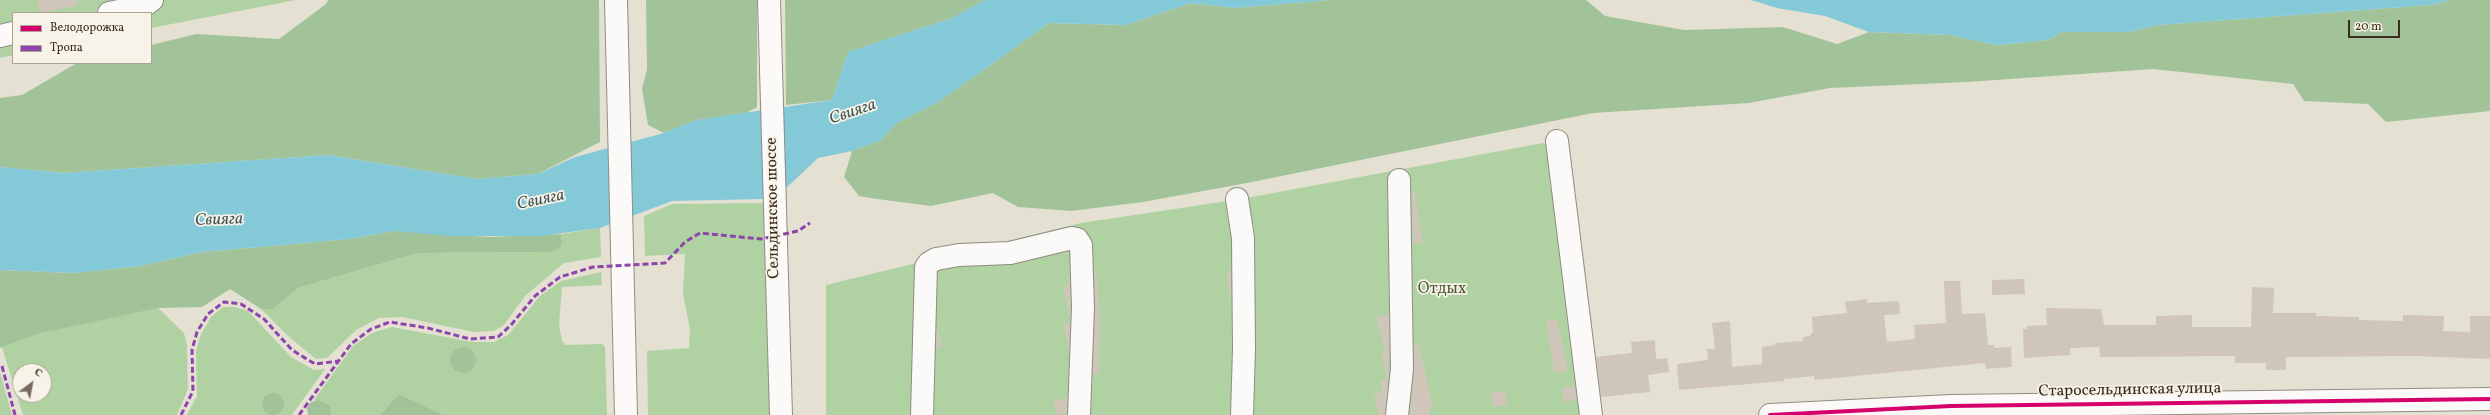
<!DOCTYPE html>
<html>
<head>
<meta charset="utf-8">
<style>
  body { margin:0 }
  #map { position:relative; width:2490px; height:415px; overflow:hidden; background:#e4e1d2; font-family:Vollkorn,serif }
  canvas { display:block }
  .legend { position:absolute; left:12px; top:12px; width:140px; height:52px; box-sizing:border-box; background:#f7f3e8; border:1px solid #aca397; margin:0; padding:5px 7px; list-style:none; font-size:12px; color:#3b2a1e }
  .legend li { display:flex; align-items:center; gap:8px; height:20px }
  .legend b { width:20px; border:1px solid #aca397 }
  .north { position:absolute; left:12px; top:363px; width:40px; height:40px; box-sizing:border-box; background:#f7f3e8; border:1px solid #aca397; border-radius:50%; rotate:32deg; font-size:11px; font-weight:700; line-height:16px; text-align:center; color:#3b2a1e }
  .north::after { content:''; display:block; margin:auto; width:14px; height:18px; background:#766a5d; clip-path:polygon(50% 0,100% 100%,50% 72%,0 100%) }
  .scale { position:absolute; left:2348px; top:20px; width:52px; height:18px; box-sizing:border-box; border:2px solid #3b2a1e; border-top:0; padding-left:5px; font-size:12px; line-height:14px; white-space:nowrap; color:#3b2a1e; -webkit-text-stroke:3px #f7f3e8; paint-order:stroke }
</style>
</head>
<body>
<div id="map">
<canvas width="2490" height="415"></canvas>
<ul class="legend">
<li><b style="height:5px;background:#d6006c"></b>Велодорожка</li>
<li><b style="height:5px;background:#8e44ad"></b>Тропа</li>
</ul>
<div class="north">С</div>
<div class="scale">20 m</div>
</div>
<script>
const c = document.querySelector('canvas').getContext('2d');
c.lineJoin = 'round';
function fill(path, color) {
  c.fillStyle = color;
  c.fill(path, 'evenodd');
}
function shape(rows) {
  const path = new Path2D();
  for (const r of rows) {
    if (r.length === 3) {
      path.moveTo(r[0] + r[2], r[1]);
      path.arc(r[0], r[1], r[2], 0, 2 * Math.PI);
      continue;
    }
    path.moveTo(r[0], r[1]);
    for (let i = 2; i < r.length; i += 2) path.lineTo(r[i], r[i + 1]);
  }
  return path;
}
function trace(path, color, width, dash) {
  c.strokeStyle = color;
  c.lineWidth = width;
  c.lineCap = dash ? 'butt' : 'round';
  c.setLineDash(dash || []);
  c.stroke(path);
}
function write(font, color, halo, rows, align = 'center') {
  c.font = font + ' Vollkorn,serif';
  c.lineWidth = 3.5;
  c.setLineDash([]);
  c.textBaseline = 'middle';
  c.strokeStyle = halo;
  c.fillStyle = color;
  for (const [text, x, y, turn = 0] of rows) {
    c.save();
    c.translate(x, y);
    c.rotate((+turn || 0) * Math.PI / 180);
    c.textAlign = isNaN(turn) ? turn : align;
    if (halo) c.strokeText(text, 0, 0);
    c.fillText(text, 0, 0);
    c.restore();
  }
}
const green = shape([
  [0,0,296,0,151,28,151,13,13,13,13,55,0,58],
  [1543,143,1551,148,1556,182,1550,184,1553,198,1559,197,1586,415,826,415,826,285,1081,223,1241,199],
  [764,203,771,415,648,415,647,351,689,348,690,330,683,294,685,254,645,256,644,216,672,204],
  [600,228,601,257,564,263,525,296,504,325,494,331,474,332,402,317,379,318,356,330,327,358,316,359,288,336,261,309,273,309,298,288,418,253,550,252,562,241,561,234],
  [601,272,602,285,562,287,559,324,562,341,565,345,602,344,605,347,607,415,444,415,399,394,380,415,331,415,330,406,314,400,353,346,372,333,392,327,472,342,494,342,508,335,540,296,561,281],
  [157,307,184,333,187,345,188,389,177,415,23,415,2,347,38,334],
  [20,371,44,371,44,395,20,395],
  [223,307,235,307,248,311,291,357,314,370,325,369,292,415,187,415,197,396,196,351,201,334,211,317],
  [0,371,0,372,12,415,0,415]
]);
const forest = shape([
  [328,0,599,0,600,142,538,174,476,179,328,155,64,173,0,167,0,98,22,95,77,63,151,63,151,45,196,34,279,39,326,4],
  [646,0,757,0,757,107,746,113,696,120,664,133,648,125,642,89,647,69],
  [785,0,985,0,952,18,848,52,832,100,786,105],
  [1329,0,1586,0,1605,16,1684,30,1783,27,1837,44,1869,32,1950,35,1996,45,2048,40,2061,32,2128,32,2159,25,2431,5,2450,0,2490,0,2490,111,2386,122,2368,104,2304,101,2293,84,2153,69,1967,82,1830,88,1749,103,1593,113,1247,183,1143,202,1071,211,1018,207,993,193,931,206,877,199,859,196,844,177,852,151,881,140,897,123,940,101,1049,23,1125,25,1191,3,1235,8],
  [395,231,489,237,561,234,562,241,560,248,550,252,418,253,298,288,273,309,261,309,230,289,202,307,157,308,38,334,0,348,0,270,73,273,141,266,201,252,349,239],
  [463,360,13],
  [273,404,11],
  [399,394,444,415,380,415],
  [318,400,330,406,331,415,308,415,307,408,311,402]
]);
const water = shape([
  [985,0,1329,0,1235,8,1191,3,1125,25,1049,23,940,101,897,123,881,140,852,151,818,158,785,189,764,199,672,201,600,228,540,236,449,236,395,231,349,239,201,252,141,266,73,273,0,270,0,167,64,173,328,155,476,179,538,174,575,157,664,133,696,120,832,100,848,52,952,18],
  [1751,0,2450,0,2431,5,2159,25,2128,32,2061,32,2048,40,1996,45,1950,35,1869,32,1825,16,1777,8]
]);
const building = shape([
  [37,0,77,0,78,5,40,13],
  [1412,192,1415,192,1423,243,1413,244],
  [1095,260,1100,316,1099,374,1093,374],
  [1069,262,1070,307,1070,321,1063,287,1068,286],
  [1231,269,1231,301,1226,275,1229,274,1228,270],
  [2024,279,2025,294,1992,295,1992,280],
  [1944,281,1960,281,1962,314,1985,313,1988,345,1994,345,1994,348,2011,347,2012,367,1986,369,1985,363,1815,380,1814,376,1784,379,1784,381,1679,390,1677,364,1708,360,1707,349,1715,349,1712,323,1730,321,1732,367,1762,364,1762,347,1775,345,1775,343,1803,341,1803,337,1811,336,1810,334,1813,333,1812,317,1847,313,1845,302,1867,299,1867,303,1899,301,1900,314,1884,315,1887,342,1915,339,1914,325,1946,323],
  [2252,287,2274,288,2273,313,2316,313,2316,316,2359,317,2359,320,2403,321,2403,315,2444,316,2443,331,2470,332,2470,316,2490,316,2490,359,2416,356,2286,357,2286,370,2266,370,2266,363,2235,363,2235,356,2100,357,2099,347,2070,348,2070,355,2024,358,2023,329,2027,329,2027,326,2047,325,2046,308,2101,309,2104,325,2156,325,2156,316,2192,315,2192,327,2251,327],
  [1389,314,1389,368,1385,415,1379,415,1374,394,1382,392,1380,380,1387,379,1381,354,1385,353,1376,317],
  [911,316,912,316,911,350],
  [1557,319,1568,370,1554,373,1546,321],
  [1064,322,1070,322,1069,357],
  [937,326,942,347,936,348],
  [1655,340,1656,359,1667,358,1669,372,1648,375,1650,392,1601,397,1596,357,1632,353,1631,342],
  [1419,344,1433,408,1429,409,1430,415,1410,415,1414,370,1414,345],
  [1575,386,1577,400,1563,402,1562,388],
  [1505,391,1507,405,1493,407,1491,393],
  [1067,398,1067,413,1056,415,1053,402]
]);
const minor = shape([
  [109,13,144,6,152,0],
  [0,36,13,33],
  [1557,141,1591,415],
  [1237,199,1243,238,1244,349,1242,415],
  [922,415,926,267,929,263,936,259,959,255,1010,253,1072,238,1077,239,1081,245,1083,307,1079,415],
  [1397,415,1402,369,1399,180],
  [1770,415,1951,406,2490,399]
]);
const major = shape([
  [616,0,626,415],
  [769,0,781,415]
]);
const quiet = shape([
  [2,366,15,415],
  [181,415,193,391,192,350,197,332,208,314,224,302,241,304,264,319,292,350,315,364,339,361],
  [299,415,351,344,371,329,390,322,428,328,470,339,498,337,511,325,535,296,560,277,593,267,665,263,685,242,700,233,761,239,798,231,810,223]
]);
const cycleway = shape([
  [1770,415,1951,406,2490,399]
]);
const streetNames = [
  ["Сельдинское шоссе",774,208,-91],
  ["Старосельдинская улица",2130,391,-1]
];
const parkNames = [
  ["Отдых",1442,290]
];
const waterNames = [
  ["Свияга",853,113,-19],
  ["Свияга",541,201,-12],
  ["Свияга",219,221,-2]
];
fill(green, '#b0d2a3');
fill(forest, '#a2c39a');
fill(water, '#83c9d7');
fill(building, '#cfc6b9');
trace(minor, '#908c83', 24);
trace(major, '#908c83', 24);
trace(minor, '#fbfaf8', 22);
trace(major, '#fbfaf8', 22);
trace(quiet, '#8e44ad', 3, [6, 3]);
trace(cycleway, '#d6006c', 4);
write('16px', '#3b2a1e', '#f7f3e8', streetNames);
write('16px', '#51583a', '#f7f3e8', parkNames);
write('italic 17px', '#445756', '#f7f3e8', waterNames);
</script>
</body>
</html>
